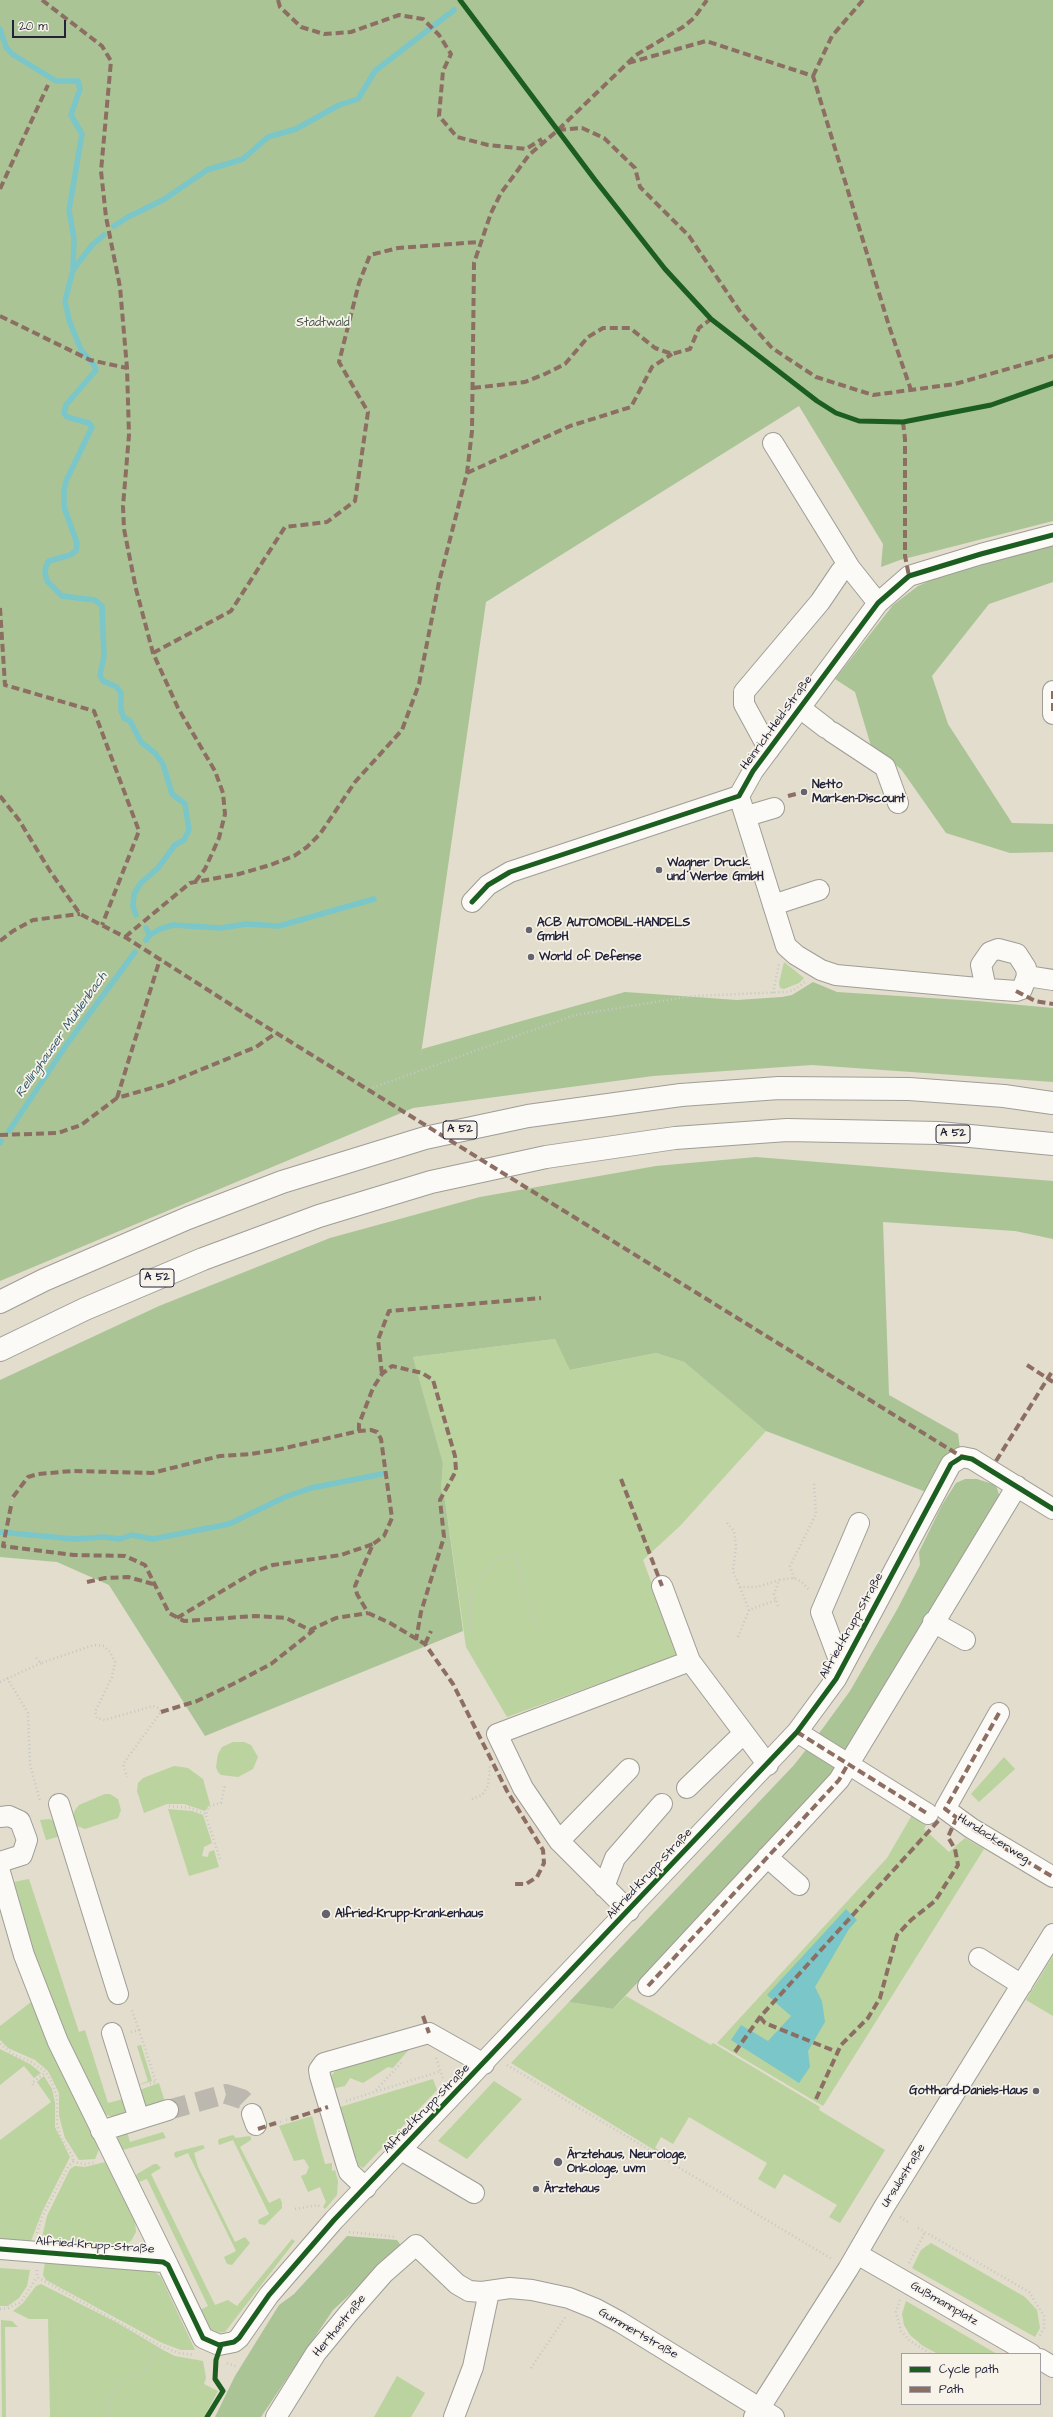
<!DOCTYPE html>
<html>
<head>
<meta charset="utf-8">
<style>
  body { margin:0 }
  #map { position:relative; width:1053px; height:2417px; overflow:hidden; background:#e2ddcc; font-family:"Architects Daughter",sans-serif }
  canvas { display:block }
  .legend { position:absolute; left:901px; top:2353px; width:140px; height:52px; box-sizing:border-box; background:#f7f3e8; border:1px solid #a29fa3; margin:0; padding:5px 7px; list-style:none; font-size:12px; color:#22223b }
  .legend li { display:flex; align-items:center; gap:8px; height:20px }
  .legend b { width:20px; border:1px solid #a29fa3 }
  .scale { position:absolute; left:12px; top:20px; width:54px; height:18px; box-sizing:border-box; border:2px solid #22223b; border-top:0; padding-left:5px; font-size:12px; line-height:14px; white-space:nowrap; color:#22223b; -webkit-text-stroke:3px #f7f3e8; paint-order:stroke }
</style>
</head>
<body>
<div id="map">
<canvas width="1053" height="2417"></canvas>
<ul class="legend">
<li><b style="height:5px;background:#1b5e20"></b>Cycle path</li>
<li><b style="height:5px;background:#8d6e63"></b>Path</li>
</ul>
<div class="scale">20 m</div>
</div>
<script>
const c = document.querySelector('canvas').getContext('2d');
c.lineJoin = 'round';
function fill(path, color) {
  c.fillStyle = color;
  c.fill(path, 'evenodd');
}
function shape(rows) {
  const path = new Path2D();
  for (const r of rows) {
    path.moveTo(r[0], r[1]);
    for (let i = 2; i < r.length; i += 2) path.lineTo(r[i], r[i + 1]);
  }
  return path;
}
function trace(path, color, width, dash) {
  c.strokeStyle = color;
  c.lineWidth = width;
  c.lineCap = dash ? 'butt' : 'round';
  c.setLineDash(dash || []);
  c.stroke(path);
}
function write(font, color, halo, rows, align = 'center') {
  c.font = font + ' "Architects Daughter",sans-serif';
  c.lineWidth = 3.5;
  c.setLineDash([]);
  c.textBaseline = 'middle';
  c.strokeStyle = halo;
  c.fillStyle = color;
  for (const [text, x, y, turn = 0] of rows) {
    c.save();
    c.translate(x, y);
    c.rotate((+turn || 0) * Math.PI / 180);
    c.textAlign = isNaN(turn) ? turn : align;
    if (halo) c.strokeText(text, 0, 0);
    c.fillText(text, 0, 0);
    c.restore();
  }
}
const green = shape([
  [784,962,804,978,799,983,784,989,780,988,779,983],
  [555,1339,571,1370,656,1353,684,1362,766,1431,680,1526,643,1560,678,1655,507,1717,466,1647,445,1500,441,1489,443,1463,413,1357],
  [233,1742,244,1742,251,1745,258,1757,253,1769,238,1777,221,1775,218,1772,216,1767,218,1754,222,1747],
  [1004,1757,1015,1769,979,1802,971,1794],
  [174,1766,188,1768,203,1779,210,1804,205,1811,184,1804,167,1804,144,1813,137,1791,138,1783,143,1778],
  [105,1794,110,1794,118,1799,121,1810,118,1818,85,1829,77,1826,73,1816,75,1810,79,1805],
  [168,1809,192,1811,203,1815,212,1843,204,1847,202,1856,208,1857,209,1852,214,1850,219,1867,189,1876],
  [912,1815,927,1823,924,1829,949,1852,965,1838,984,1849,823,2106,717,2043,887,1858],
  [50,1819,58,1824,61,1836,46,1840,40,1820],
  [29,1879,79,2032,85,2030,108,2103,127,2098,130,2112,112,2117,102,2113,69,2044,38,1967,14,1882],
  [1053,1956,1053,2016,1026,2000],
  [626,1996,711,2045,713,2043,820,2107,819,2110,885,2150,840,2223,829,2217,837,2205,784,2174,775,2189,758,2179,767,2163,689,2117,673,2144,661,2137,655,2148,667,2155,666,2157,511,2063,569,2002,613,2009],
  [31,2002,55,2058,99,2149,95,2159,79,2160,65,2138,59,2116,59,2093,48,2071,35,2060,8,2048,0,2040,0,2026],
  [141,2045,152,2081,136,2086,148,2081,137,2046],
  [412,2046,393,2068,388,2067,363,2083,350,2078,345,2086,331,2089,330,2077,339,2067],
  [0,2049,30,2064,41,2073,34,2078,24,2066,0,2085],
  [44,2076,52,2089,55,2103,55,2127,70,2157,42,2212,31,2241,0,2239,0,2140,51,2102,37,2082],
  [433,2079,437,2090,363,2168,357,2165,352,2159,337,2108],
  [494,2081,522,2099,467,2159,438,2141],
  [159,2083,165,2102,144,2108,137,2091],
  [312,2116,325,2164,332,2163,332,2171,335,2170,338,2181,337,2195,325,2209,323,2207,326,2202,320,2187,308,2192,301,2176,306,2174,309,2167,304,2159,294,2161,279,2126],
  [126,2128,130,2142,163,2132,166,2138,119,2151,117,2142,118,2134],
  [233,2135,236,2138,249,2136,251,2137,251,2140,240,2147,269,2203,280,2198,282,2203,282,2208,265,2225,259,2224,258,2220,269,2214,233,2140,219,2145,218,2141,219,2139],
  [203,2145,205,2148,194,2153,198,2167,235,2242,245,2237,250,2243,232,2265,227,2264,224,2257,236,2251,188,2153,176,2158,174,2155,175,2152],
  [105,2162,135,2221,136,2232,131,2241,120,2247,41,2242,47,2216,70,2169,75,2166,85,2167],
  [154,2164,157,2164,161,2168,151,2174,215,2305,228,2300,237,2306,292,2239,295,2241,225,2332,216,2333,208,2328,198,2311,208,2306,147,2179,136,2183,134,2180,137,2174],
  [931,2243,1025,2297,1037,2310,1040,2328,1035,2337,912,2268,921,2250],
  [45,2262,154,2271,161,2277,195,2350,181,2350,162,2343,46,2280,43,2275],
  [0,2268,30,2270,27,2286,19,2298,8,2306,0,2306],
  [41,2284,116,2322,165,2351,175,2356,203,2361,206,2378,204,2384,218,2391,204,2417,50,2417,48,2319,29,2319,13,2311,23,2303,36,2286],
  [906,2301,997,2354,938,2354,923,2346,910,2335,904,2325,902,2314],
  [1,2320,12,2321,18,2327,5,2327,6,2417,2,2417],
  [397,2376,425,2393,411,2417,374,2417]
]);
const forest = shape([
  [0,0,1053,0,1053,521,900,560,881,567,883,544,799,406,486,602,421,1054,422,1049,625,992,737,1000,782,997,792,995,813,982,837,992,977,1001,1053,1008,1053,1082,812,1065,653,1076,413,1108,0,1281],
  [1053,546,1053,582,989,604,932,676,948,724,1012,823,1053,824,1053,852,1010,853,946,833,901,769,871,746,855,692,835,679,893,605,918,586,946,573],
  [756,1157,1053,1181,1053,1239,1015,1231,883,1222,889,1395,958,1434,961,1456,934,1495,766,1431,684,1362,656,1353,570,1370,555,1339,413,1357,443,1463,441,1489,445,1500,463,1631,205,1736,109,1585,57,1562,0,1557,0,1380,159,1306,330,1238,480,1197,656,1166],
  [965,1479,977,1479,996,1485,1000,1498,838,1766,613,2009,569,2002,794,1765,823,1728,850,1691,898,1608,920,1565,919,1552,942,1505,956,1483],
  [347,2236,397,2240,402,2247,333,2310,261,2417,215,2417,235,2376,279,2305,294,2294]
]);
const water = shape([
  [846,1909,857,1920,849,1929,815,1987,822,2001,825,2022,808,2051,810,2067,799,2083,731,2040,741,2025,768,2041,791,2016,767,1995]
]);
const stream = shape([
  [0,29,6,47,12,54,56,81,78,81,80,89,71,115,82,134,69,210,74,239,73,268],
  [114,226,128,217,163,200,207,170,243,159,268,137,296,129,339,105,358,99,375,71,454,10],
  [104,235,92,245,73,270,65,301,69,320,81,350,94,365,96,370,66,405,64,413,67,417,89,423,92,427,66,481,64,491,64,507,77,543,76,551,70,555,49,561,46,566,45,573,47,581,62,596,95,600,102,606,104,656,100,675,103,681,117,687,121,693,121,710,124,718,130,721,141,742,155,753,163,764,172,794,185,804,189,830,184,840,175,845,158,868,141,883,134,894,133,906,136,915],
  [146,928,150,935,146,940],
  [150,935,160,929,173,925,221,928,246,924,279,926,374,899],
  [9,1131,67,1044,135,952],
  [0,1143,1,1141],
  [0,1532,74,1539,104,1537,120,1539,132,1535,153,1539,229,1524,285,1497,311,1488,382,1474]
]);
const minorTunnel = shape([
  [168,2110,226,2094,242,2099,248,2105,252,2114]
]);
const path = shape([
  [773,993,779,964],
  [369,1089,575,1015,693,996,786,992,794,990,805,982],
  [11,1506,13,1497],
  [727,1523,734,1531,736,1546,733,1571,740,1587,757,1587,779,1580],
  [794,1578,790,1566,816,1514,814,1483],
  [740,1587,749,1610],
  [778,1606,774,1594,779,1580,794,1578,802,1582,809,1590],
  [466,1634,470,1626,471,1596,477,1583,499,1557,514,1554,517,1557,524,1592,530,1612,538,1627],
  [738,1637,749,1610,776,1600],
  [36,1658,41,1663,94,1645,104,1646,110,1652,115,1662,112,1677,95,1712,97,1718,105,1720,153,1706,159,1708,161,1712,123,1764,127,1777],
  [7,1678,28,1713,30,1764,40,1801],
  [0,1682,41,1663],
  [472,1799,482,1795,488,1786,490,1765],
  [169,1806,190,1808,206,1814],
  [220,1859,206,1816,209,1806,221,1803,225,1785],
  [139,2030,156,2082,148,2084],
  [131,2032,139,2030,131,2008],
  [0,2044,14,2055,30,2061,46,2072,53,2085,57,2098,57,2123,60,2136,73,2157,73,2162],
  [436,2058,443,2078],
  [507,2065,832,2259],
  [33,2085,32,2083,46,2072],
  [376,2090,403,2061],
  [346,2101,441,2071],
  [286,2120,291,2119],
  [276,2123,283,2121],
  [295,2209,318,2205,321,2208],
  [900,2217,908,2222],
  [918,2228,1029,2292,1044,2316,1044,2328,1039,2337],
  [349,2232,396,2237],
  [37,2233,42,2217,68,2167,73,2162,85,2164,96,2162],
  [909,2263,925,2232],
  [37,2270,37,2277,161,2346,179,2353,193,2355],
  [900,2300,896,2312,901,2331,910,2341,931,2354],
  [0,2309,8,2308,21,2302,37,2277],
  [227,2363,238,2367],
  [531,2368,566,2316],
  [108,2417,109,2397,127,2378,140,2376,161,2346]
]);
const minor = shape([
  [773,443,850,568],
  [1053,691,1053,714],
  [800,708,826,728],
  [832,732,885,767,898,803],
  [769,750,744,704,744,692,820,602,841,571,850,568,878,603],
  [739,796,786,946,796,955,821,970,836,975,989,989,1016,991,1022,989,1027,976,1026,968,1017,954,998,949,990,952,981,965,985,984,989,989],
  [747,816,774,808],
  [472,902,488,885,510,872,739,796,753,771,878,603,909,576,981,554,1053,535],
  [773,905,819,890],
  [1027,976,1053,980],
  [662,1586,690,1661,768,1765],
  [933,1622,965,1640],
  [842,1668,821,1612,859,1523],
  [999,1713,945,1809,971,1828,1053,1877],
  [797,1732,928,1814],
  [687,1788,744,1733],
  [59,1804,118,1994],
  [0,1817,9,1816,20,1821,27,1840,22,1855,0,1862],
  [559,1841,629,1769],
  [767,1857,799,1885],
  [0,1872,24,1955,58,2042,168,2265],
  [604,1887,615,1858,662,1804],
  [629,1911,559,1841,523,1788,497,1734,690,1661],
  [979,1958,1022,1985],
  [648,1986,839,1780,1017,1486],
  [112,2033,139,2119],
  [252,2114,256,2125],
  [101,2131,168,2110],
  [401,2150,474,2193],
  [366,2188,349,2172,346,2163,320,2076,319,2070,324,2063,429,2033,484,2064],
  [0,2249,163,2262,168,2265,203,2338,219,2345,234,2342,239,2338,269,2295,334,2220,797,1732,836,1679,951,1464,962,1457,972,1459,1053,1509],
  [857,2254,1031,2354],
  [1040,2359,1053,2367],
  [276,2417,316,2353,348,2314,384,2273,416,2245,457,2284,469,2291,482,2292,510,2288,532,2290,569,2298,596,2309,620,2322,774,2417],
  [454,2417,473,2367,489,2292],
  [754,2417,848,2269,884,2207,1053,1934]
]);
const highway = shape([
  [0,1302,44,1280,188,1218,282,1182,425,1138,528,1116,681,1095,779,1088,909,1089,1004,1096,1053,1103],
  [0,1350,85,1309,203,1259,319,1216,431,1182,546,1157,675,1138,787,1130,939,1133,1053,1144]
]);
const quiet = shape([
  [42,0,102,46,111,61,101,171,106,217,120,287,127,368,129,435,123,506,124,529,136,589,153,653,178,708,215,771,223,793,225,814,219,838,205,869,195,882],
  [278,0,280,7,301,27,324,34,351,32,399,15,423,19,439,35,451,54,443,71,439,116,457,137,488,145,526,149,542,139],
  [628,63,706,41,813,76,889,326,911,390],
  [813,76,832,36,863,0],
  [558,130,582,128,604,138,635,168,640,187,689,236,741,313,772,348,816,377,873,395,955,384,1053,356],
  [0,189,48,85],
  [0,316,90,360,127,368],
  [473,388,525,382,545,374,565,364,588,337,603,328,630,328,655,348,672,354,690,349,699,328,711,319],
  [903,422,905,439,905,556,909,576],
  [467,473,570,426,631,407,652,367,672,354],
  [0,608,5,685,94,711,139,831,102,925],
  [153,653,231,611,285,527,327,522,355,501,368,412,339,362,359,283,370,255,398,248,479,242],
  [1053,691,1053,714],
  [0,796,19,820,50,871,80,914,125,937,244,1013,962,1457],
  [788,796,804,792],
  [125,937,190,883,239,874,270,865,294,856,307,847,320,834,355,782,402,730,419,684,439,582,467,473,472,431,474,263,491,213,501,193,529,155,558,130,636,55,683,27,694,18,707,0],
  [0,941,13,931,33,920,80,914],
  [1016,991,1035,1001,1053,1004],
  [117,1098,160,959],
  [0,1135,58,1133,81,1125,117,1098,166,1084,256,1047,276,1033],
  [1027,1365,1053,1382],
  [382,1374,378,1340,389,1311,541,1298],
  [359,1431,359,1424,373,1388,382,1374,392,1366,422,1373,433,1380,455,1456,456,1471,440,1500,444,1537,421,1612,416,1640],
  [996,1461,1053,1370],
  [621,1479,662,1586],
  [13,1497,28,1477,38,1474,72,1471,152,1473,220,1456,251,1454,281,1449,359,1431,371,1430,377,1432,381,1439,392,1518,384,1536,373,1544,355,1586,357,1594,368,1613,390,1623,425,1644,453,1684,507,1791,543,1850,544,1863,537,1877,526,1884,515,1884],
  [11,1506,3,1546,74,1555,125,1556,145,1565,169,1613,184,1621,255,1616,286,1618,310,1630,336,1618,368,1613],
  [87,1582,105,1578,128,1577,153,1584],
  [177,1618,254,1572,273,1565,341,1555,373,1544],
  [425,1644,431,1631],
  [161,1712,197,1701,233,1684,271,1664,314,1630],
  [999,1713,945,1809,971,1828,1053,1877],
  [797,1732,928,1814],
  [648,1986,839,1780,848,1764],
  [423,2016,429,2033],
  [760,2017,765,2023,837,2052],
  [735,2052,760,2017,940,1819],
  [816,2099,841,2045,868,2018,880,1998,897,1935,911,1920,935,1901,958,1865,955,1849,948,1837,957,1817],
  [291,2119,328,2107],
  [258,2129,276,2123]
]);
const cycleway = shape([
  [460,0,595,180,665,269,711,319,817,401,836,413,859,421,903,422,991,405,1053,383],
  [472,902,488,885,510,872,739,796,753,771,878,603,909,576,981,554,1053,535],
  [0,2249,163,2262,168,2265,203,2338,219,2345,234,2342,239,2338,269,2295,334,2220,797,1732,836,1679,951,1464,962,1457,972,1459,1053,1509],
  [207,2417,223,2391,215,2379,216,2360,221,2345]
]);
const markers = [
  [804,792,4,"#65636e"],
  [659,870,4,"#65636e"],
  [529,930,4,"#65636e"],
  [531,957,4,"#65636e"],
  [326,1914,5,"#65636e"],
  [1036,2091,4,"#65636e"],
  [558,2162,5,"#65636e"],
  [536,2189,4,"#65636e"]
];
const shields = [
  [460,1130,34],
  [953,1134,34],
  [157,1278,34]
];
const shieldNames = [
  ["A 52",460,1130],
  ["A 52",953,1134],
  ["A 52",157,1278]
];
const parkNames = [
  ["Stadtwald",323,323]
];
const streetNames = [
  ["Heinrich-Held-Straße",777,723,-54],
  ["Alfried-Krupp-Straße",852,1626,-61],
  ["Hundackerweg",993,1839,32],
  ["Alfried-Krupp-Straße",650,1874,-47],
  ["Alfried-Krupp-Straße",427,2109,-46],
  ["Ursulastraße",904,2176,-58],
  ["Alfried-Krupp-Straße",95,2246,4],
  ["Gußmannplatz",944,2304,30],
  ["Herthastraße",340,2326,-51],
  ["Gummertstraße",638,2334,30]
];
const poiNames = [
  ["Netto",812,785],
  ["Marken-Discount",812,799],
  ["Wagner Druck",667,863],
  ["und Werbe GmbH",667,877],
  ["ACB AUTOMOBIL-HANDELS",537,923],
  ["GmbH",537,937],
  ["World of Defense",539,957],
  ["Alfried-Krupp-Krankenhaus",335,1914],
  ["Gotthard-Daniels-Haus",1028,2091,"right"],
  ["Ärztehaus, Neurologe,",567,2155],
  ["Onkologe, uvm",567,2169],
  ["Ärztehaus",544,2189]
];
const waterNames = [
  ["Rellinghauser Mühlenbach",62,1035,-55]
];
fill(green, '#bbd39f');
fill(forest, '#aac496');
fill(water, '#7bc6c9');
trace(stream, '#7bc6c9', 5.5);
trace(minorTunnel, '#bcb8af', 20, [20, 10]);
trace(minor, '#9f9d96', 22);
trace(highway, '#9f9d96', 24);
trace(path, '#c8c7c4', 2.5, [1, 3]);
trace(minor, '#fbfaf7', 20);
trace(highway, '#fbfaf7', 22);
trace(quiet, '#8d6e63', 4, [8, 4]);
trace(cycleway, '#1b5e20', 5);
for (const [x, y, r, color] of markers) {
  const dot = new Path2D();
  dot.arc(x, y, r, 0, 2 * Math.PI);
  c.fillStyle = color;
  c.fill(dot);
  trace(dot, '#f7f3e8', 1.5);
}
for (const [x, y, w] of shields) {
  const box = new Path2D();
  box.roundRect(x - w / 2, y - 9, w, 18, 3);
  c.fillStyle = '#f7f3e8';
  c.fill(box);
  trace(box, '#22223b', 1);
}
write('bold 11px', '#22223b', null, shieldNames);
write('12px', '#46554e', '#f7f3e8', parkNames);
write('12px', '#22223b', '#f7f3e8', streetNames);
write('bold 12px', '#22223b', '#f7f3e8', poiNames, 'left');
write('italic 13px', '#32586c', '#f7f3e8', waterNames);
</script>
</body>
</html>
